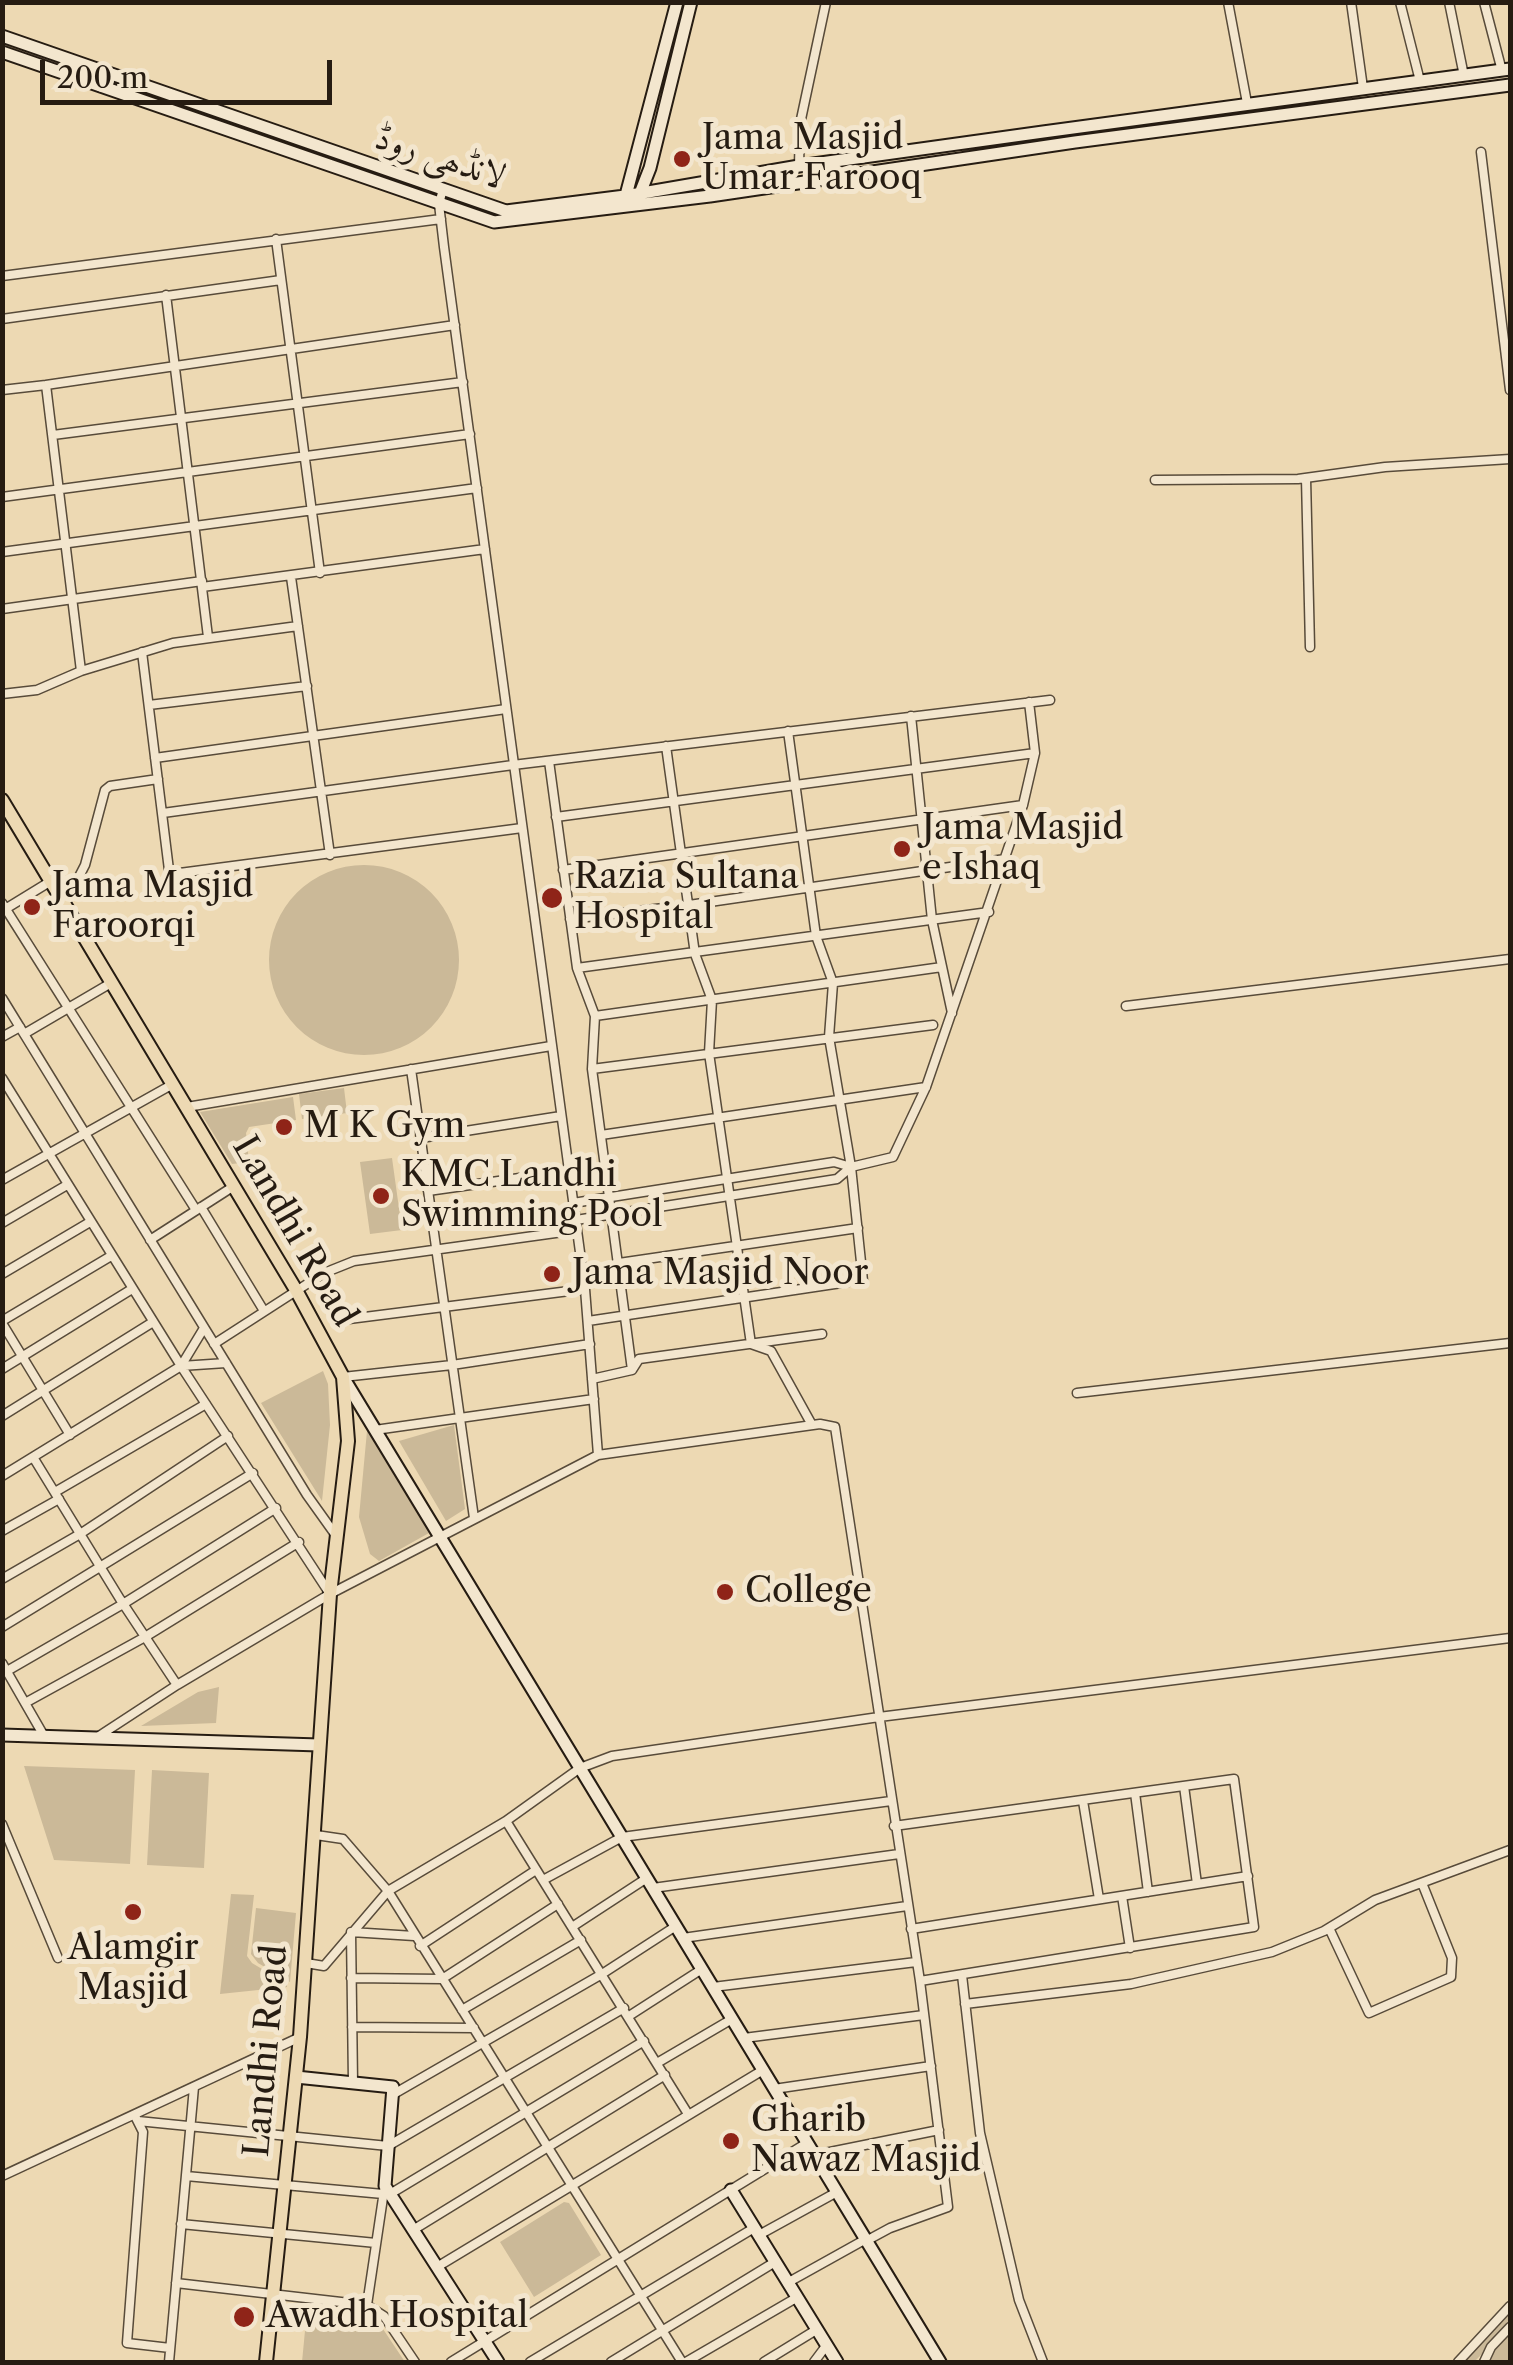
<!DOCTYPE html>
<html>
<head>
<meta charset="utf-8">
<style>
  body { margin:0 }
  #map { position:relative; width:1513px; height:2365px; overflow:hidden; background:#edd9b3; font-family:"Libre Caslon Text",serif }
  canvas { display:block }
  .frame { position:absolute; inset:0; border:5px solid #261c12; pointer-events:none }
  .scale { position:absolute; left:40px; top:60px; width:292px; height:45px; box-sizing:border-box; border:5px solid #261c12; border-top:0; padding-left:12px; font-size:30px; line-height:35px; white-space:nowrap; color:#261c12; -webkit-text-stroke:8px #f3e6ce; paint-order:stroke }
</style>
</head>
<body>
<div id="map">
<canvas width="1513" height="2365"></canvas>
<div class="frame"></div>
<div class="scale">200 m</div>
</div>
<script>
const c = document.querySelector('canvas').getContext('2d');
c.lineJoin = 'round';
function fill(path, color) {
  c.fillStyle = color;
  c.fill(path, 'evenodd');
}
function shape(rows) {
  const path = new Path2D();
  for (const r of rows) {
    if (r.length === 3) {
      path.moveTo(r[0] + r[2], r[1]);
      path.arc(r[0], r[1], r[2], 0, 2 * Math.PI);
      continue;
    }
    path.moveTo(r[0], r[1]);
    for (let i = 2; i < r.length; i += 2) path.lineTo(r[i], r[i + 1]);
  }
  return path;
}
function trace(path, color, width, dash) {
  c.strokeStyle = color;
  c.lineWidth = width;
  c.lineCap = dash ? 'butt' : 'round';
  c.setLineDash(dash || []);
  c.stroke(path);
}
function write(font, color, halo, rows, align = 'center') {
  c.font = font + ' "Libre Caslon Text",Amiri,serif';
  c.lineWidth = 10;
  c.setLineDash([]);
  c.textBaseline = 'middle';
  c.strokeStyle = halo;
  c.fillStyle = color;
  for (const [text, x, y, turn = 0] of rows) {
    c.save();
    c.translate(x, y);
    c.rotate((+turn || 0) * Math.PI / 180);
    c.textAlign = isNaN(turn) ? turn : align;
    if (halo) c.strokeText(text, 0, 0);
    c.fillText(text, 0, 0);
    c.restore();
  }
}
const green = shape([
  [364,960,95],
  [344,1088,347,1113,302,1119,299,1094],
  [293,1097,296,1120,249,1127,246,1133,249,1162,232,1164,200,1112],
  [392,1158,402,1230,370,1234,360,1162],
  [323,1371,328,1384,330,1425,322,1501,261,1403],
  [454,1425,465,1509,446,1521,399,1441],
  [367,1431,429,1533,379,1561,370,1554,359,1517],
  [219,1687,216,1723,141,1726,198,1692],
  [24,1766,135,1770,130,1864,54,1860],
  [152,1770,209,1773,204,1868,147,1865],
  [231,1894,254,1895,247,1956,252,1963,287,1984,287,1987,220,1994],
  [256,1908,296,1913,290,1982,258,1963,251,1954],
  [564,2202,569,2203,601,2255,534,2297,500,2242],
  [307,2310,377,2320,405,2362,302,2362],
  [1510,2312,1510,2362,1485,2362,1482,2354,1474,2362,1462,2362]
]);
const street = shape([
  [1228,2,1247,103],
  [1351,2,1363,88],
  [1400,2,1420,81],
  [1449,2,1464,76],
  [1484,2,1502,71],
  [1481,152,1510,390],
  [799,166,800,124,826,2],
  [443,189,439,204,444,247,585,1289,598,1455],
  [276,239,320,573],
  [2,276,441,219],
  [166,295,208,637],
  [2,319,281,280],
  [46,385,455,325],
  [2,390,46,385,81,671],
  [53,435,463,382],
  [1306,478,1310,647],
  [1155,480,1298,479,1385,467,1510,459],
  [2,497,470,434],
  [2,552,477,488],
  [291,577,330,855],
  [202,587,485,549],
  [2,609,202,581],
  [142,652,169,870,172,874,522,828],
  [2,694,37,690,81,671,173,643,298,626],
  [149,705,307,686],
  [911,716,932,920,952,1013],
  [788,731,816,936,833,983,829,1037,851,1167,863,1281],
  [666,746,695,954,712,1000,709,1053,751,1344,771,1351,812,1425],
  [155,758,506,709],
  [549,761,577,968,595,1016,592,1069,632,1370],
  [163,813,513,765,1050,700],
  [556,817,1035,753],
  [563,870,1023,805],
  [2,903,196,1210],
  [65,904,85,865,105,790,110,786,158,779],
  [2,911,51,881],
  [570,919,689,905,1005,859],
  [577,968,989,912],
  [2,998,307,1495,337,1537],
  [1126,1006,1510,959],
  [595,1016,942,967],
  [24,1034,111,983],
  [2,1037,20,1027],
  [411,1069,474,1518],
  [592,1069,933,1025],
  [2,1078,181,1366,328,1591],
  [187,1107,551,1046],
  [601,1135,926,1087],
  [421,1138,561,1116],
  [2,1180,173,1084],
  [428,1191,569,1171],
  [573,1203,834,1162,851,1167,893,1157,926,1087,1023,805,1035,753,1029,702],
  [201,1207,264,1311],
  [576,1220,837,1179,851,1167],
  [2,1223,67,1185],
  [150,1240,234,1186],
  [619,1263,858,1228],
  [2,1274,90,1222],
  [349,1319,585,1289],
  [2,1321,111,1256],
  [588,1321,848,1282],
  [2,1323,70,1435],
  [214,1344,324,1273,354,1261,577,1230],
  [181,1366,204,1328],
  [2,1369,132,1289],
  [343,1377,452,1365,590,1344],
  [592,1379,632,1370,639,1359,822,1334],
  [1077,1393,1510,1343],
  [2,1416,153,1322],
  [375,1430,594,1399],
  [33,1457,120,1599,177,1685],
  [2,1476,181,1366,226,1363],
  [55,1492,206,1404],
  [2,1531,59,1499],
  [2,1579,80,1534,228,1436],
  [2,1627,253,1473],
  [2,1663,44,1736],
  [7,1671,123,1604,276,1508],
  [25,1703,145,1637,299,1542],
  [99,1736,177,1685,330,1594,598,1455,820,1424,835,1427,920,1981,948,2207,890,2228,866,2241],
  [1184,1786,1197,1884],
  [1135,1793,1148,1892],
  [1083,1801,1099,1899],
  [506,1821,688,2114],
  [2,1824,58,1958],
  [894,1826,1234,1779,1254,1927,920,1981],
  [316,1835,343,1839,388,1891,682,2362],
  [543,1880,622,1837,891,1801],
  [653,1888,899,1854],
  [1122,1896,1130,1948],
  [572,1927,647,1878],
  [1329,1928,1369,2013,1451,1977,1452,1958,1422,1883],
  [911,1929,1248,1876],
  [683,1938,907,1906],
  [420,1946,536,1870],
  [306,1963,324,1966,388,1891,506,1821,580,1768,612,1756,879,1717,1510,1638],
  [962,1975,980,2133,1019,2300,1043,2362],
  [351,1978,442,1979,558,1904],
  [713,1987,916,1962],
  [965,2004,1131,1984,1272,1952,1324,1931,1375,1900,1510,1850],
  [462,2010,581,1940],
  [629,2016,702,1969],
  [352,2027,474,2028],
  [744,2038,924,2015],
  [657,2063,732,2019],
  [353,2083,351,1932,414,1936],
  [774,2089,931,2066],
  [392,2095,602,1974,676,1926],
  [136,2118,143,2132,127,2343,170,2348],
  [138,2121,388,2146,624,2008],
  [815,2155,939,2130],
  [2,2176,300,2037],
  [186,2176,383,2194],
  [390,2194,644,2041],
  [181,2224,376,2243],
  [413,2230,665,2075],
  [759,2235,837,2192],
  [437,2267,763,2070],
  [176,2283,367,2305,384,2316,415,2362],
  [787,2283,866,2239],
  [367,2305,384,2191],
  [169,2362,194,2087],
  [451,2362,807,2143],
  [530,2362,754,2228],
  [611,2362,775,2262],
  [686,2362,796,2298],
  [764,2362,816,2330],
  [814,2362,826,2346],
  [1458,2362,1510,2306],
  [1484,2362,1491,2347,1510,2327]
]);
const secondary = shape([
  [2,36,506,211,625,196,799,166,1043,132,1510,69],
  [2,52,494,222,710,196,1075,142,1510,85],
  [639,196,650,168,691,2],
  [625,199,677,2],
  [343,1377,940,2362],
  [2,1735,319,1745],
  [296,2077,393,2087,385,2186,498,2362],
  [731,2190,837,2362]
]);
const primary = shape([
  [2,800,296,1290,343,1377,348,1441,330,1594,300,2037,266,2362]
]);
const markers = [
  [682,159,10,"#8f2418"],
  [902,849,10,"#8f2418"],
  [552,898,12,"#8f2418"],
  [32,907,10,"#8f2418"],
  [284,1127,10,"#8f2418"],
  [381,1196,10,"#8f2418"],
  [552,1274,10,"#8f2418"],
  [725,1592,10,"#8f2418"],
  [133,1912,10,"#8f2418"],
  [731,2141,10,"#8f2418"],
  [244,2317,12,"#8f2418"]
];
const poiNames = [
  ["Jama Masjid",702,139],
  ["Umar Farooq",702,179],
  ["Jama Masjid",922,829],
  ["e Ishaq",922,869],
  ["Razia Sultana",574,878],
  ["Hospital",574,918],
  ["Jama Masjid",52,887],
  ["Faroorqi",52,927],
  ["M K Gym",304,1127],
  ["KMC Landhi",401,1176],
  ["Swimming Pool",401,1216],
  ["Jama Masjid Noor",572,1274],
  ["College",745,1592],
  ["Alamgir",133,1949,"center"],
  ["Masjid",133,1989,"center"],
  ["Gharib",751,2121],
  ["Nawaz Masjid",751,2161],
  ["Awadh Hospital",266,2317]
];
const streetNames = [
  ["لانڈھی روڈ",440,158,18],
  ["Landhi Road",294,1232,60],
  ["Landhi Road",267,2051,-85]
];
fill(green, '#cbb998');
trace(street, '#584b3a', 11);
trace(secondary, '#261c12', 15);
trace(primary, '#261c12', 16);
trace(street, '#f3e6ce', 8);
trace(secondary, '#f3e6ce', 11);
trace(primary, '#edd9b3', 12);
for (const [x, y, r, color] of markers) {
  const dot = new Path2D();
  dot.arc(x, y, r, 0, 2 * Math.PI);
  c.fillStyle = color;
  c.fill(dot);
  trace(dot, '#f3e6ce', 4);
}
write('35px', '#261c12', '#f3e6ce', poiNames, 'left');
write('35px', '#261c12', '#f3e6ce', streetNames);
</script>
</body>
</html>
